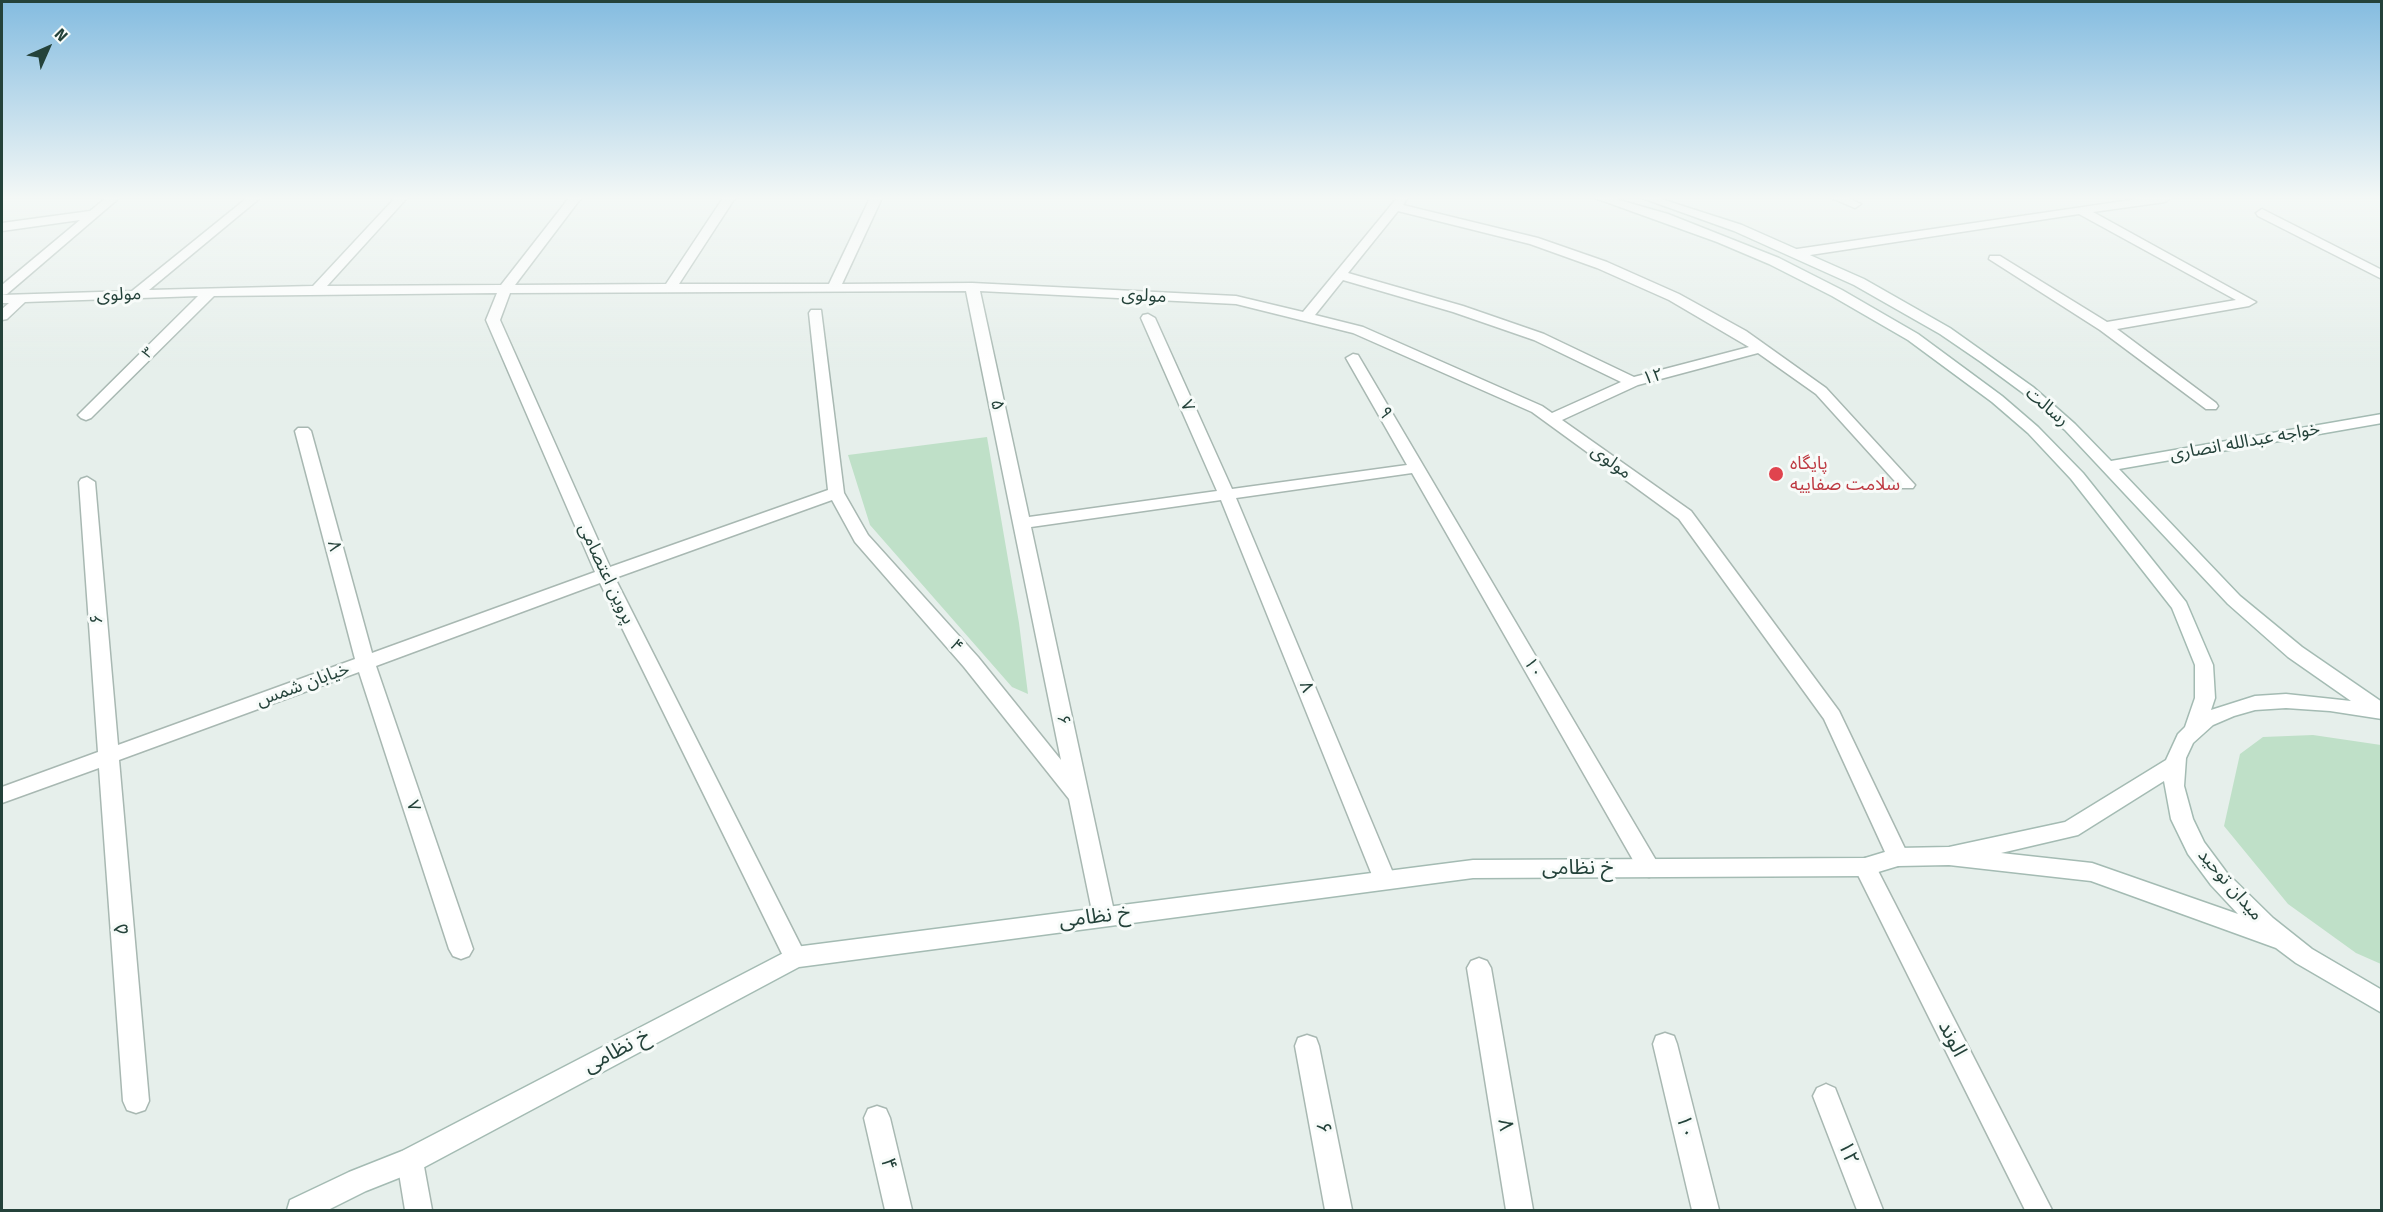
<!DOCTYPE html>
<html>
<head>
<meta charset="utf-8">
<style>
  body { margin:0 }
  #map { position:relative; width:2383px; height:1212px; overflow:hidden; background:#e6efeb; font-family:"Fira Sans",sans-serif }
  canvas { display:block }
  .frame { position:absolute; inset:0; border:3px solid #24423a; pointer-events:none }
  .north { position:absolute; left:18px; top:18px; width:60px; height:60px; -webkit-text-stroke:4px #f7fbf9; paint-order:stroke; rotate:45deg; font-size:16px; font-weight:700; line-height:24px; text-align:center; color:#24423a }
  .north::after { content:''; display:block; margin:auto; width:21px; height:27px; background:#24423a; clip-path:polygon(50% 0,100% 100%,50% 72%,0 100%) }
</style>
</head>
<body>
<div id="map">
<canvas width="2383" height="1212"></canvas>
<div class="frame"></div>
<div class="north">N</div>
</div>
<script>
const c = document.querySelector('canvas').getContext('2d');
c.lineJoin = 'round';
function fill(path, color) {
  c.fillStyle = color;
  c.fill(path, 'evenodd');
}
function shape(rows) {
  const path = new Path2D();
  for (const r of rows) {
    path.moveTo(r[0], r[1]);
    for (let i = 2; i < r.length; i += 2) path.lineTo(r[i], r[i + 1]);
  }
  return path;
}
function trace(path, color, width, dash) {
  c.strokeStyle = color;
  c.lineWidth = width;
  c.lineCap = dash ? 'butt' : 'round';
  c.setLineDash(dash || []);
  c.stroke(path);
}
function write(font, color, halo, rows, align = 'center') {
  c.font = font + ' "Fira Sans","Noto Sans Arabic",sans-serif';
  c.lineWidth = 6;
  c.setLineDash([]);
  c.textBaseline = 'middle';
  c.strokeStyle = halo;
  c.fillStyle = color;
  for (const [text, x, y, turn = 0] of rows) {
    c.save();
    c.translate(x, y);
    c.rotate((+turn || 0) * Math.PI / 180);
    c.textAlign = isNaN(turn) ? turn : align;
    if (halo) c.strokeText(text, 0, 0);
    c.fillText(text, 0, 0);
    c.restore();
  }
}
const green = shape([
  [987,437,1019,623,1028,694,1012,687,870,525,848,455],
  [2313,735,2381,745,2381,964,2356,953,2288,904,2224,826,2240,754,2263,737]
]);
const street = shape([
  [106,198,119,198,7,294,2,295,2,285,80,220,2,231,2,223,90,211,106,198],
  [247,198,260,198,149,290,313,286,395,198,407,198,327,286,501,285,569,198,581,198,515,285,666,284,723,198,735,198,679,284,829,284,870,198,882,198,842,284,972,283,1236,296,1303,312,1397,198,1407,198,1403,205,1538,238,1607,262,1679,294,1746,331,1826,388,1915,485,1913,488,1901,488,1816,394,1758,353,1638,385,1562,420,1691,511,1839,711,1909,857,1906,863,1898,866,1890,863,1824,719,1679,519,1532,412,1353,333,1236,304,980,291,1029,517,1217,491,1141,318,1143,315,1148,314,1155,318,1232,489,1407,465,1346,358,1353,354,1358,355,1657,862,1660,868,1657,874,1649,877,1641,874,1412,473,1236,498,1396,880,1393,886,1385,889,1377,886,1374,880,1221,500,1031,527,1115,916,1112,923,1104,926,1096,923,1093,916,1069,799,964,667,855,542,832,500,615,578,803,950,807,957,803,964,795,967,787,964,600,583,376,666,473,949,469,956,461,959,453,956,449,949,359,672,119,760,149,1101,145,1110,136,1113,127,1110,123,1101,99,768,2,803,2,787,98,752,79,482,81,479,87,477,95,482,118,745,355,659,295,431,298,428,308,428,311,431,372,653,595,572,486,320,497,293,214,296,91,418,86,420,81,418,78,415,81,412,198,296,25,302,7,319,2,320,2,309,9,303,2,303,2,295,132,291,247,198],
  [1398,211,1530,244,1597,268,1669,300,1749,347,1634,377,1544,334,1463,306,1348,273,1398,211],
  [1343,280,1453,312,1534,340,1621,382,1552,413,1542,406,1363,327,1315,315,1343,280],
  [966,291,1061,760,978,657,868,535,844,493,821,310,811,310,809,313,828,490,610,567,500,320,510,293,966,291],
  [1832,198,1848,198,1861,204,1855,208,1832,198],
  [2144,198,2171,198,2165,202,2093,212,2256,302,2249,306,2117,329,2216,403,2218,406,2216,409,2206,409,2100,330,1989,259,1990,256,2000,256,2107,322,2236,300,2079,214,1797,257,1791,253,1797,249,2144,198],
  [2262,209,2382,270,2382,279,2258,216,2256,213,2262,209],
  [1865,858,1873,861,2052,1210,2025,1210,1854,867,1857,861,1865,858],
  [1479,958,1487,961,1491,968,1533,1210,1506,1210,1467,968,1471,961,1479,958],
  [1665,1033,1674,1036,1677,1044,1719,1210,1692,1210,1653,1044,1656,1036,1665,1033],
  [1307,1035,1316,1038,1319,1046,1352,1210,1325,1210,1295,1046,1298,1038,1307,1035],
  [1826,1084,1835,1088,1883,1210,1857,1210,1813,1096,1817,1088,1826,1084],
  [877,1106,886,1109,890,1118,912,1210,885,1210,864,1118,868,1109,877,1106],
  [410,1148,419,1152,423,1161,432,1210,405,1210,397,1161,401,1152,410,1148]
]);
const secondary = shape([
  [1595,198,1612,198,1668,214,1779,258,1842,290,1918,334,2002,396,2038,427,2083,473,2186,602,2213,665,2215,698,2211,710,2255,696,2286,694,2351,701,2288,657,2228,604,2065,430,2023,393,1981,362,1940,334,1854,285,1734,231,1642,198,1658,198,1742,225,1864,279,1950,328,2033,387,2075,424,2111,461,2382,414,2382,423,2119,469,2240,596,2302,647,2382,702,2382,719,2330,711,2286,708,2255,710,2234,716,2213,725,2193,743,2186,758,2184,786,2193,819,2204,842,2227,873,2273,918,2312,949,2382,990,2382,1013,2296,963,2276,948,2091,881,1949,865,1898,866,1865,876,1473,878,799,967,419,1170,366,1191,328,1210,287,1210,290,1200,349,1172,402,1151,795,947,1473,860,1865,858,1898,848,1949,847,2065,822,2166,760,2178,734,2185,727,2195,698,2195,665,2172,608,2071,479,2028,433,1992,402,1908,340,1832,296,1769,264,1717,242,1595,198],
  [2164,781,2171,819,2188,854,2211,885,2238,914,2092,863,2001,853,2078,835,2164,781]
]);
const markers = [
  [1776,474,8,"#e0444e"]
];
const farStreetnames = [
  ["۳",148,353,-45]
];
const streetNames = [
  ["مولوی",119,295,-2],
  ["مولوی",1144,296,3],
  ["۱۲",1653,377,-15],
  ["۵",997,405,78],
  ["۷",1187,406,66],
  ["رسالت",2047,407,40],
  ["۹",1385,413,60],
  ["خواجه عبدالله انصاری",2245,442,-10],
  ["مولوی",1611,462,36],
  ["۸",334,546,75],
  ["پروین اعتصامی",606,574,65],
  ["۶",97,619,-94],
  ["۴",956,646,49],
  ["۱۰",1533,668,60],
  ["خیابان شمس",303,685,-20],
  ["۸",1306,687,68],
  ["۶",1063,720,78],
  ["۷",413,806,71],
  ["میدان توحید",2230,885,49]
];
const healthNames = [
  ["پایگاه",1790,464],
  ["سلامت صفاییه",1790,485]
];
const nearStreetnames = [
  ["خ نظامی",1578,868],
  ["خ نظامی",1095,917,-7],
  ["۵",122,929,-95],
  ["الوند",1952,1039,63],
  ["خ نظامی",617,1051,-28],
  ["۸",1505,1125,80],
  ["۱۰",1685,1127,76],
  ["۶",1323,1128,79],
  ["۱۲",1848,1153,69],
  ["۴",888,1164,77]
];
fill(green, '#bfe0c8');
trace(street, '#a8b8b2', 3);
trace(secondary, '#a4bbb3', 3);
fill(street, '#fff');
fill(secondary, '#fff');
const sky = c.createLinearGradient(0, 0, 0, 367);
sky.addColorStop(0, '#84bce0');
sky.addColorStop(0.54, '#f4f8f6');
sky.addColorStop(1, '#f4f8f600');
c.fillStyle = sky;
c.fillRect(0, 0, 2383, 367);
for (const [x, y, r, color] of markers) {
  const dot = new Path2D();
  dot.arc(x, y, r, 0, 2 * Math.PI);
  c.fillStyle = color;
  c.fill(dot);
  trace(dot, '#f7fbf9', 2);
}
write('15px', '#24423a', '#f7fbf9', farStreetnames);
write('18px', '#24423a', '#f7fbf9', streetNames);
write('18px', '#be3a42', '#f7fbf9', healthNames, 'left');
write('21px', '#24423a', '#f7fbf9', nearStreetnames);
</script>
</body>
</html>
